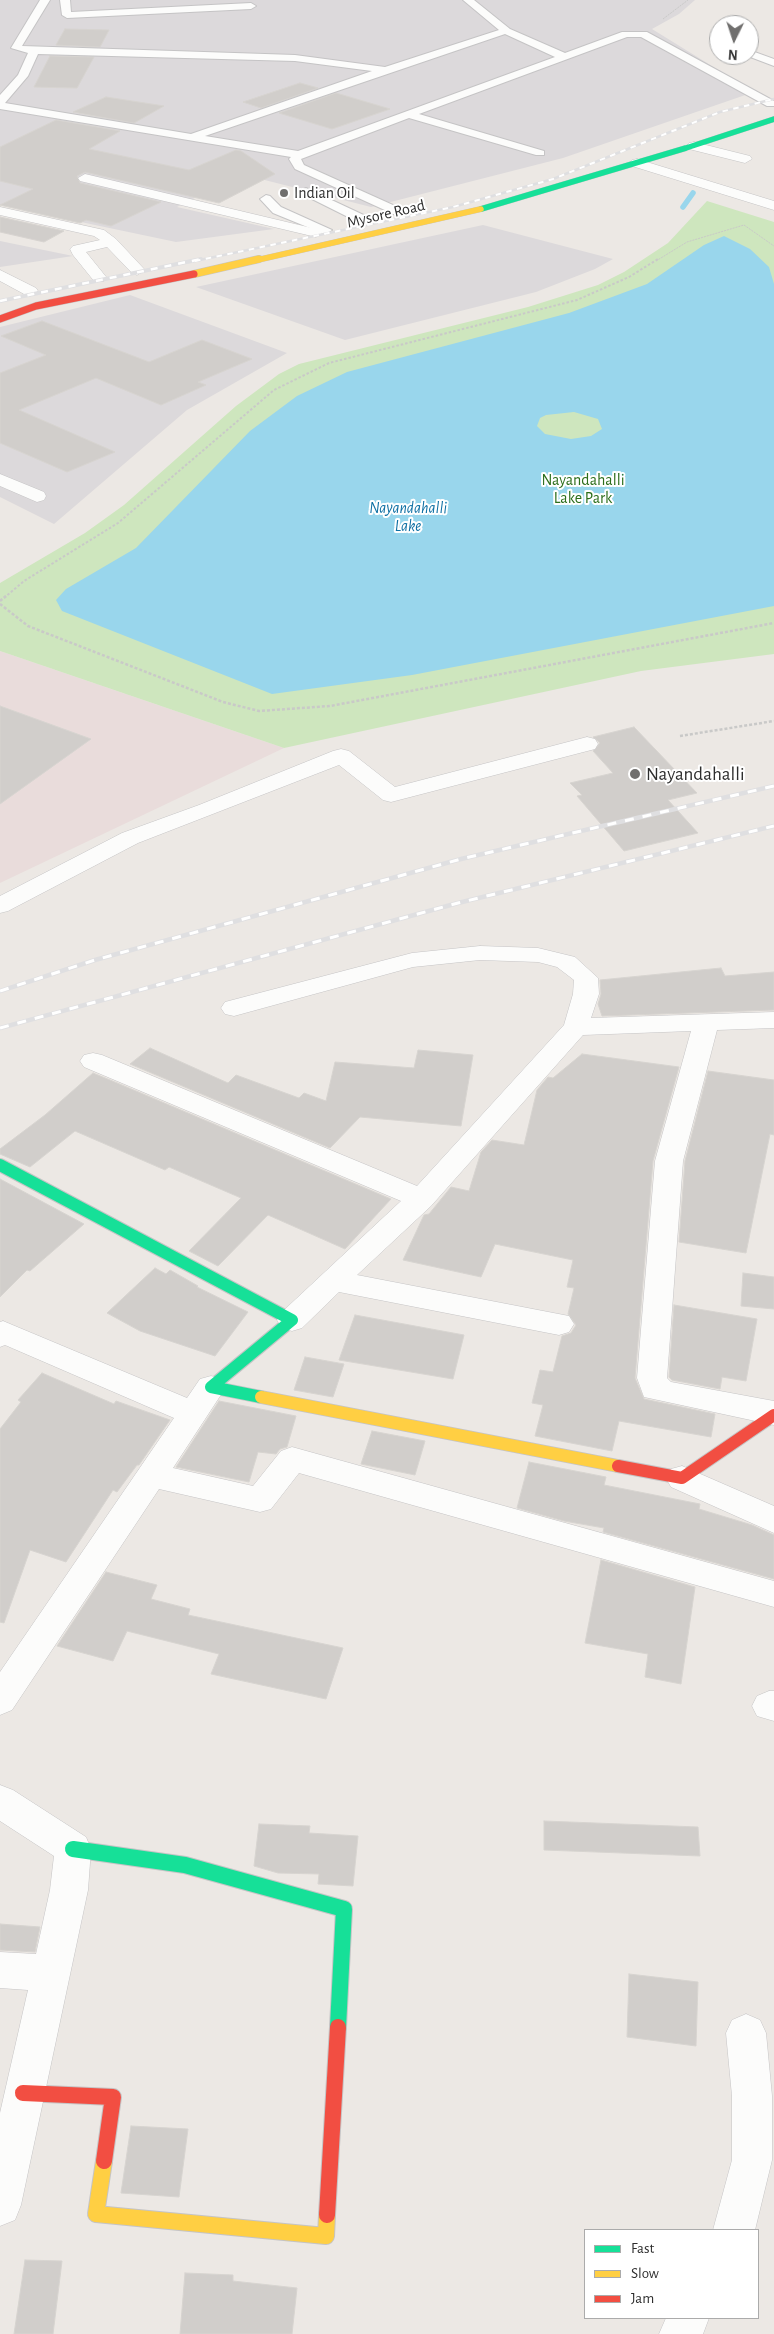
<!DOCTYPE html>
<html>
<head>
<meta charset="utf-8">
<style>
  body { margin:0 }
  #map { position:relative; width:774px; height:2334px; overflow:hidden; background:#ece8e4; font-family:"Alegreya Sans",sans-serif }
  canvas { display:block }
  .legend { position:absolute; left:584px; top:2229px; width:175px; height:90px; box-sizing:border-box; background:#fff; border:1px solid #ababab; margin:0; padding:6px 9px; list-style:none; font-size:15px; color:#2e2e2e }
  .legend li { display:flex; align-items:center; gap:10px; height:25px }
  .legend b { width:25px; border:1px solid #ababab }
  .north { position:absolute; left:709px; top:15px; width:50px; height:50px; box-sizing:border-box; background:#fff; border:1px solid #ababab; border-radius:50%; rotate:184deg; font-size:14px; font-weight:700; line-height:20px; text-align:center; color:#2e2e2e }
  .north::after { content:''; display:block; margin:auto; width:18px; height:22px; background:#706f6e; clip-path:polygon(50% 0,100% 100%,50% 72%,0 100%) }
</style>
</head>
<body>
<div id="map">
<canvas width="774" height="2334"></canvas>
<ul class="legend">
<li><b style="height:6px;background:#16e098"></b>Fast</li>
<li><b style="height:6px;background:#ffcf43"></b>Slow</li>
<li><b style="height:6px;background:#f24e42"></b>Jam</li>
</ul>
<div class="north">N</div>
</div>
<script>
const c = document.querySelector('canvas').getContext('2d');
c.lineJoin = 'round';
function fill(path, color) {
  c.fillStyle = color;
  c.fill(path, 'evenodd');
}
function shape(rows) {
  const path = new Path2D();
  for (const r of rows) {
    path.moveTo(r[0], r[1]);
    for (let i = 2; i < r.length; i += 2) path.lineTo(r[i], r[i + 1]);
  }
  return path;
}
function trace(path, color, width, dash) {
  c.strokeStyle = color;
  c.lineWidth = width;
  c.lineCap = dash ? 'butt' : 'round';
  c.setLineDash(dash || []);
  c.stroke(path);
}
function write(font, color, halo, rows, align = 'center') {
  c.font = font + ' "Alegreya Sans",sans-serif';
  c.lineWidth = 4;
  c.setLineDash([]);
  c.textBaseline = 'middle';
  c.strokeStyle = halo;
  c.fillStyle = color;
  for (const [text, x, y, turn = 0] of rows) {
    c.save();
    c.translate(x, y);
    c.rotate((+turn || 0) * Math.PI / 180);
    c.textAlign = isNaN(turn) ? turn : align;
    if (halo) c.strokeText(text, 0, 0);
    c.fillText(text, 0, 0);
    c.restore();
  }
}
const industrial = shape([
  [0,0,695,0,679,14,652,29,754,92,563,158,371,207,241,174,177,207,274,229,176,242,0,205],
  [483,225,613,259,595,269,536,292,345,340,196,287],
  [0,241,73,256,0,267],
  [130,295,287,353,187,410,54,524,0,497,0,327]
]);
const medical = shape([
  [0,651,284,748,0,883]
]);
const green = shape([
  [707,201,774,222,774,654,641,671,284,748,0,651,0,583,85,533,124,505,236,406,279,374,299,364,528,307,598,285,624,272,668,243]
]);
const water = shape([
  [724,236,750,249,769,267,774,284,774,606,412,675,272,694,62,611,56,600,66,589,136,548,250,431,297,396,347,372,569,313,647,284,704,245],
  [574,412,598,419,602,429,591,436,571,439,545,434,537,426,540,418,546,415]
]);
const stream = shape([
  [683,207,693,193]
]);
const building = shape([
  [65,29,109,30,100,47,56,45,65,29],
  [50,56,94,57,77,88,34,87,50,56],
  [300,83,318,88,261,108,243,102,300,83],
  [336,93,390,109,332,129,279,113,336,93],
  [106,97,164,106,134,123,73,112,106,97],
  [56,120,120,131,89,149,189,170,236,150,241,151,275,174,219,203,85,172,77,176,80,183,161,202,111,226,86,220,80,223,0,205,33,189,0,181,0,147,56,120],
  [0,217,64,231,44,242,0,232,0,217],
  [42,321,149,362,202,340,252,359,198,382,206,385,161,405,96,378,19,410,115,452,67,472,0,443,0,373,46,355,1,336,42,321],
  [0,706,91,739,0,804,0,706],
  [634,727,697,793,668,800,698,833,624,851,577,796,582,795,570,783,613,773,593,751,600,743,593,737,634,727],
  [721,968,725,976,774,972,774,1010,602,1016,598,1004,601,994,600,980,721,968],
  [150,1048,228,1083,236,1075,299,1098,304,1093,326,1101,335,1062,414,1068,418,1050,473,1055,461,1126,360,1117,330,1148,130,1064,150,1048],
  [582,1054,679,1067,653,1161,635,1378,644,1399,715,1414,711,1437,619,1421,612,1451,535,1436,543,1405,532,1403,540,1370,553,1372,562,1336,571,1333,576,1325,568,1314,574,1288,567,1287,573,1260,495,1244,481,1277,403,1260,424,1215,429,1214,451,1187,469,1191,481,1152,492,1140,524,1145,537,1090,548,1077,553,1078,582,1054],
  [708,1071,774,1080,774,1135,770,1134,746,1253,679,1242,685,1161,708,1071],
  [93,1073,110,1080,391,1199,345,1249,268,1215,218,1266,189,1251,241,1198,169,1167,165,1170,75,1131,30,1167,0,1154,0,1149,45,1115,93,1073],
  [0,1179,84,1224,30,1271,27,1270,0,1297,0,1179],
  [155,1268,166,1274,170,1270,198,1286,197,1287,248,1312,215,1356,140,1331,107,1313,155,1268],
  [743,1273,774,1277,774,1309,741,1306,743,1273],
  [674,1305,757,1319,746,1381,722,1377,720,1389,672,1380,669,1377,674,1305],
  [355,1315,464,1335,453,1379,339,1360,355,1315],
  [305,1357,344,1364,333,1397,294,1390,305,1357],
  [42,1373,114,1404,116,1401,170,1420,139,1465,137,1465,117,1492,113,1490,66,1562,30,1550,4,1623,0,1622,0,1429,21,1402,18,1400,42,1373],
  [219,1401,296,1416,287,1447,280,1449,276,1454,258,1452,249,1482,176,1467,219,1401],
  [372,1431,425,1441,415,1475,361,1464,372,1431],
  [529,1462,606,1477,604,1485,700,1504,699,1509,752,1525,774,1535,774,1579,603,1532,604,1528,564,1521,517,1508,529,1462],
  [601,1560,695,1587,681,1684,645,1677,648,1654,585,1643,601,1560],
  [106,1572,157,1585,151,1599,190,1609,188,1615,343,1648,326,1699,211,1674,219,1654,127,1631,113,1661,57,1646,106,1572],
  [544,1821,698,1827,700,1856,544,1850,544,1821],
  [259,1824,310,1826,309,1833,358,1836,353,1886,318,1884,319,1874,278,1873,254,1866,259,1824],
  [0,1924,40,1927,35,1952,0,1950,0,1924],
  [629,1974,698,1982,696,2046,627,2037,629,1974],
  [131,2126,188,2129,179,2197,121,2193,131,2126],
  [25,2260,62,2261,53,2334,14,2334,25,2260],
  [185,2273,233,2275,233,2281,297,2288,292,2334,180,2334,185,2273]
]);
const pathFar2 = shape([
  [663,19,688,0],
  [744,225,774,246],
  [656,261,687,242,744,225]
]);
const pathFar1 = shape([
  [4,598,24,581,118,523,274,390,329,363,577,300,629,277,658,259]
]);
const path = shape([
  [0,601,6,596],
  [0,604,28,626,223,702,259,711,330,706,774,623],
  [680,736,774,721]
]);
const lane = shape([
  [40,0,50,0,22,46,295,55,385,67,499,30,463,0,474,0,510,29,565,53,622,32,647,32,774,101,774,106,767,106,641,37,627,37,419,114,544,151,544,155,536,155,409,118,301,159,304,165,404,210,406,213,400,217,295,169,289,159,291,157,0,109,0,95,18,75,28,53,11,48,40,0],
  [505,34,555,57,298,151,205,136,505,34],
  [38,54,295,61,372,71,191,134,5,103,28,76,38,54],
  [60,0,70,0,71,12,251,3,256,6,251,9,67,18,62,15,60,0],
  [749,50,774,59,774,66,745,55,749,55,749,50],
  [306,188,370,218,372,221,366,225,362,224,302,194,302,190,306,188],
  [266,195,270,196,281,207,332,230,326,234,322,233,273,213,260,199,266,195]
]);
const street = shape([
  [694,142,750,156,752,159,745,163,689,149,687,146,689,143,694,142],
  [637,159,774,201,774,210,632,166,630,163,632,160,637,159],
  [85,174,316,229,323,233,316,237,80,181,78,178,85,174],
  [0,207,104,230,116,239,145,270,137,275,132,273,107,247,86,252,107,278,104,281,94,281,73,255,70,249,73,246,100,240,94,236,0,215,0,207],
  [0,270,36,288,38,291,30,296,24,294,0,281,0,270],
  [0,474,44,492,46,496,44,500,37,502,0,486,0,474],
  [587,737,595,739,598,744,595,749,391,802,383,800,339,765,138,843,8,911,0,913,0,896,122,833,199,805,333,751,341,749,349,751,395,787,587,737],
  [480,946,538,948,575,957,598,978,599,994,591,1018,774,1012,774,1028,717,1030,683,1161,667,1378,671,1382,774,1401,774,1425,644,1397,637,1378,655,1161,691,1031,583,1035,431,1206,357,1275,569,1316,574,1324,569,1332,559,1335,339,1292,302,1328,292,1331,282,1328,277,1320,282,1312,401,1201,84,1067,80,1061,84,1055,93,1053,102,1055,417,1186,564,1025,573,994,574,980,557,967,538,962,480,960,413,967,234,1016,225,1014,221,1008,225,1002,412,953,480,946],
  [3,1321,187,1398,200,1379,211,1376,222,1379,226,1387,173,1468,253,1486,281,1451,292,1447,774,1581,774,1607,299,1473,271,1509,260,1512,159,1489,12,1710,0,1715,0,1672,174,1418,5,1345,0,1347,0,1322,3,1321],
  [682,1466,774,1506,774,1533,671,1487,666,1478,671,1469,682,1466],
  [769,1691,774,1691,774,1721,757,1716,752,1706,757,1696,769,1691],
  [0,1785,13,1790,86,1837,91,1849,88,1890,21,2205,15,2220,0,2226,0,2113,28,1990,0,1988,0,1952,36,1954,50,1890,54,1856,0,1821,0,1785],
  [746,2014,760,2020,766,2033,772,2096,772,2160,755,2230,713,2230,732,2160,732,2096,726,2033,732,2020,746,2014],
  [666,2318,709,2318,703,2334,659,2334,666,2318]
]);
const fastFar2 = shape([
  [481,209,686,148,774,119]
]);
const fastFar1 = shape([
  [0,1165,292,1320,211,1387,261,1397]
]);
const fast = shape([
  [73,1849,185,1865,344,1909,338,2027]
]);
const slowFar3 = shape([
  [253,261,481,209]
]);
const slowFar2 = shape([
  [194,274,259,259]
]);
const slowFar1 = shape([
  [261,1397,618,1466]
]);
const slow = shape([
  [104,2161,96,2214,326,2236,327,2215]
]);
const jamFar2 = shape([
  [0,319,36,306,194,274]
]);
const jamFar1 = shape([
  [618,1466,682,1478,774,1415]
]);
const jam = shape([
  [23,2093,113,2097,104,2161],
  [327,2215,338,2027]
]);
const railFar2 = shape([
  [195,261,453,207,553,179,720,112,774,99]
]);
const railFar1 = shape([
  [0,301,201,259]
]);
const rail = shape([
  [0,991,95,960,461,859,774,786],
  [0,1028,458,903,774,826]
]);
const markers = [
  [284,193,5,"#706f6e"],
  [635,774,6,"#706f6e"]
];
const farPoinames = [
  ["Indian Oil",294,193]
];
const farStreetnames = [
  ["Mysore Road",386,214,-13]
];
const farParknames = [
  ["Nayandahalli",583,480],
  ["Lake Park",583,498]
];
const farWaternames = [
  ["Nayandahalli",408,508],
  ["Lake",408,526]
];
const poiNames = [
  ["Nayandahalli",646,774]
];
fill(industrial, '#dcd9db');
fill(medical, '#e9dcdb');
fill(green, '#cee6be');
fill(water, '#99d6ec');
trace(stream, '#99d6ec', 5.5);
fill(building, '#d1cecb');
trace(building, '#d7d4d0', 1);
trace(lane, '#c5c4c5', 2);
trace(street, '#c5c4c5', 1);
trace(fastFar2, '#c5c4c5', 6);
trace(fastFar1, '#c5c4c5', 14);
trace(fast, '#c5c4c5', 18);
trace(slowFar3, '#c5c4c5', 6);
trace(slowFar2, '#c5c4c5', 8);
trace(slowFar1, '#c5c4c5', 14);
trace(slow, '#c5c4c5', 18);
trace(jamFar2, '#c5c4c5', 8);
trace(jamFar1, '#c5c4c5', 14);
trace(jam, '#c5c4c5', 18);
trace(pathFar2, '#c9c9c8', 1, [2, 1]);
trace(pathFar1, '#c9c9c8', 2, [2.5, 2]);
trace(path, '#c9c9c8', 2.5, [3, 2]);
fill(lane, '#fcfcfb');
fill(street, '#fcfcfb');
trace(fastFar2, '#16e098', 5.5);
trace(fastFar1, '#16e098', 12);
trace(fast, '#16e098', 16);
trace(slowFar3, '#ffcf43', 5.5);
trace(slowFar2, '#ffcf43', 7);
trace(slowFar1, '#ffcf43', 12);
trace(slow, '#ffcf43', 16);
trace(jamFar2, '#f24e42', 7);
trace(jamFar1, '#f24e42', 12);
trace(jam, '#f24e42', 16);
trace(railFar2, '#dfdfe1', 2.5);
trace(railFar1, '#dfdfe1', 4);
trace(rail, '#dfdfe1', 4.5);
trace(railFar2, '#fff', 2, [5.5]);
trace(railFar1, '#fff', 2.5, [7]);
trace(rail, '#fff', 3, [9]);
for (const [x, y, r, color] of markers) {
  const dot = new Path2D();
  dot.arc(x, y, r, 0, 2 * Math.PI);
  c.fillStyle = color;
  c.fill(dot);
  trace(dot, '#fff', 2);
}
write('16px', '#2e2e2e', '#fff', farPoinames, 'left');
write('16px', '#2e2e2e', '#fff', farStreetnames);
write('16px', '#2c6e1b', '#fff', farParknames);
write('italic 16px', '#0d6fa3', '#fff', farWaternames);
write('19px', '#2e2e2e', '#fff', poiNames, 'left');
</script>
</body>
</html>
